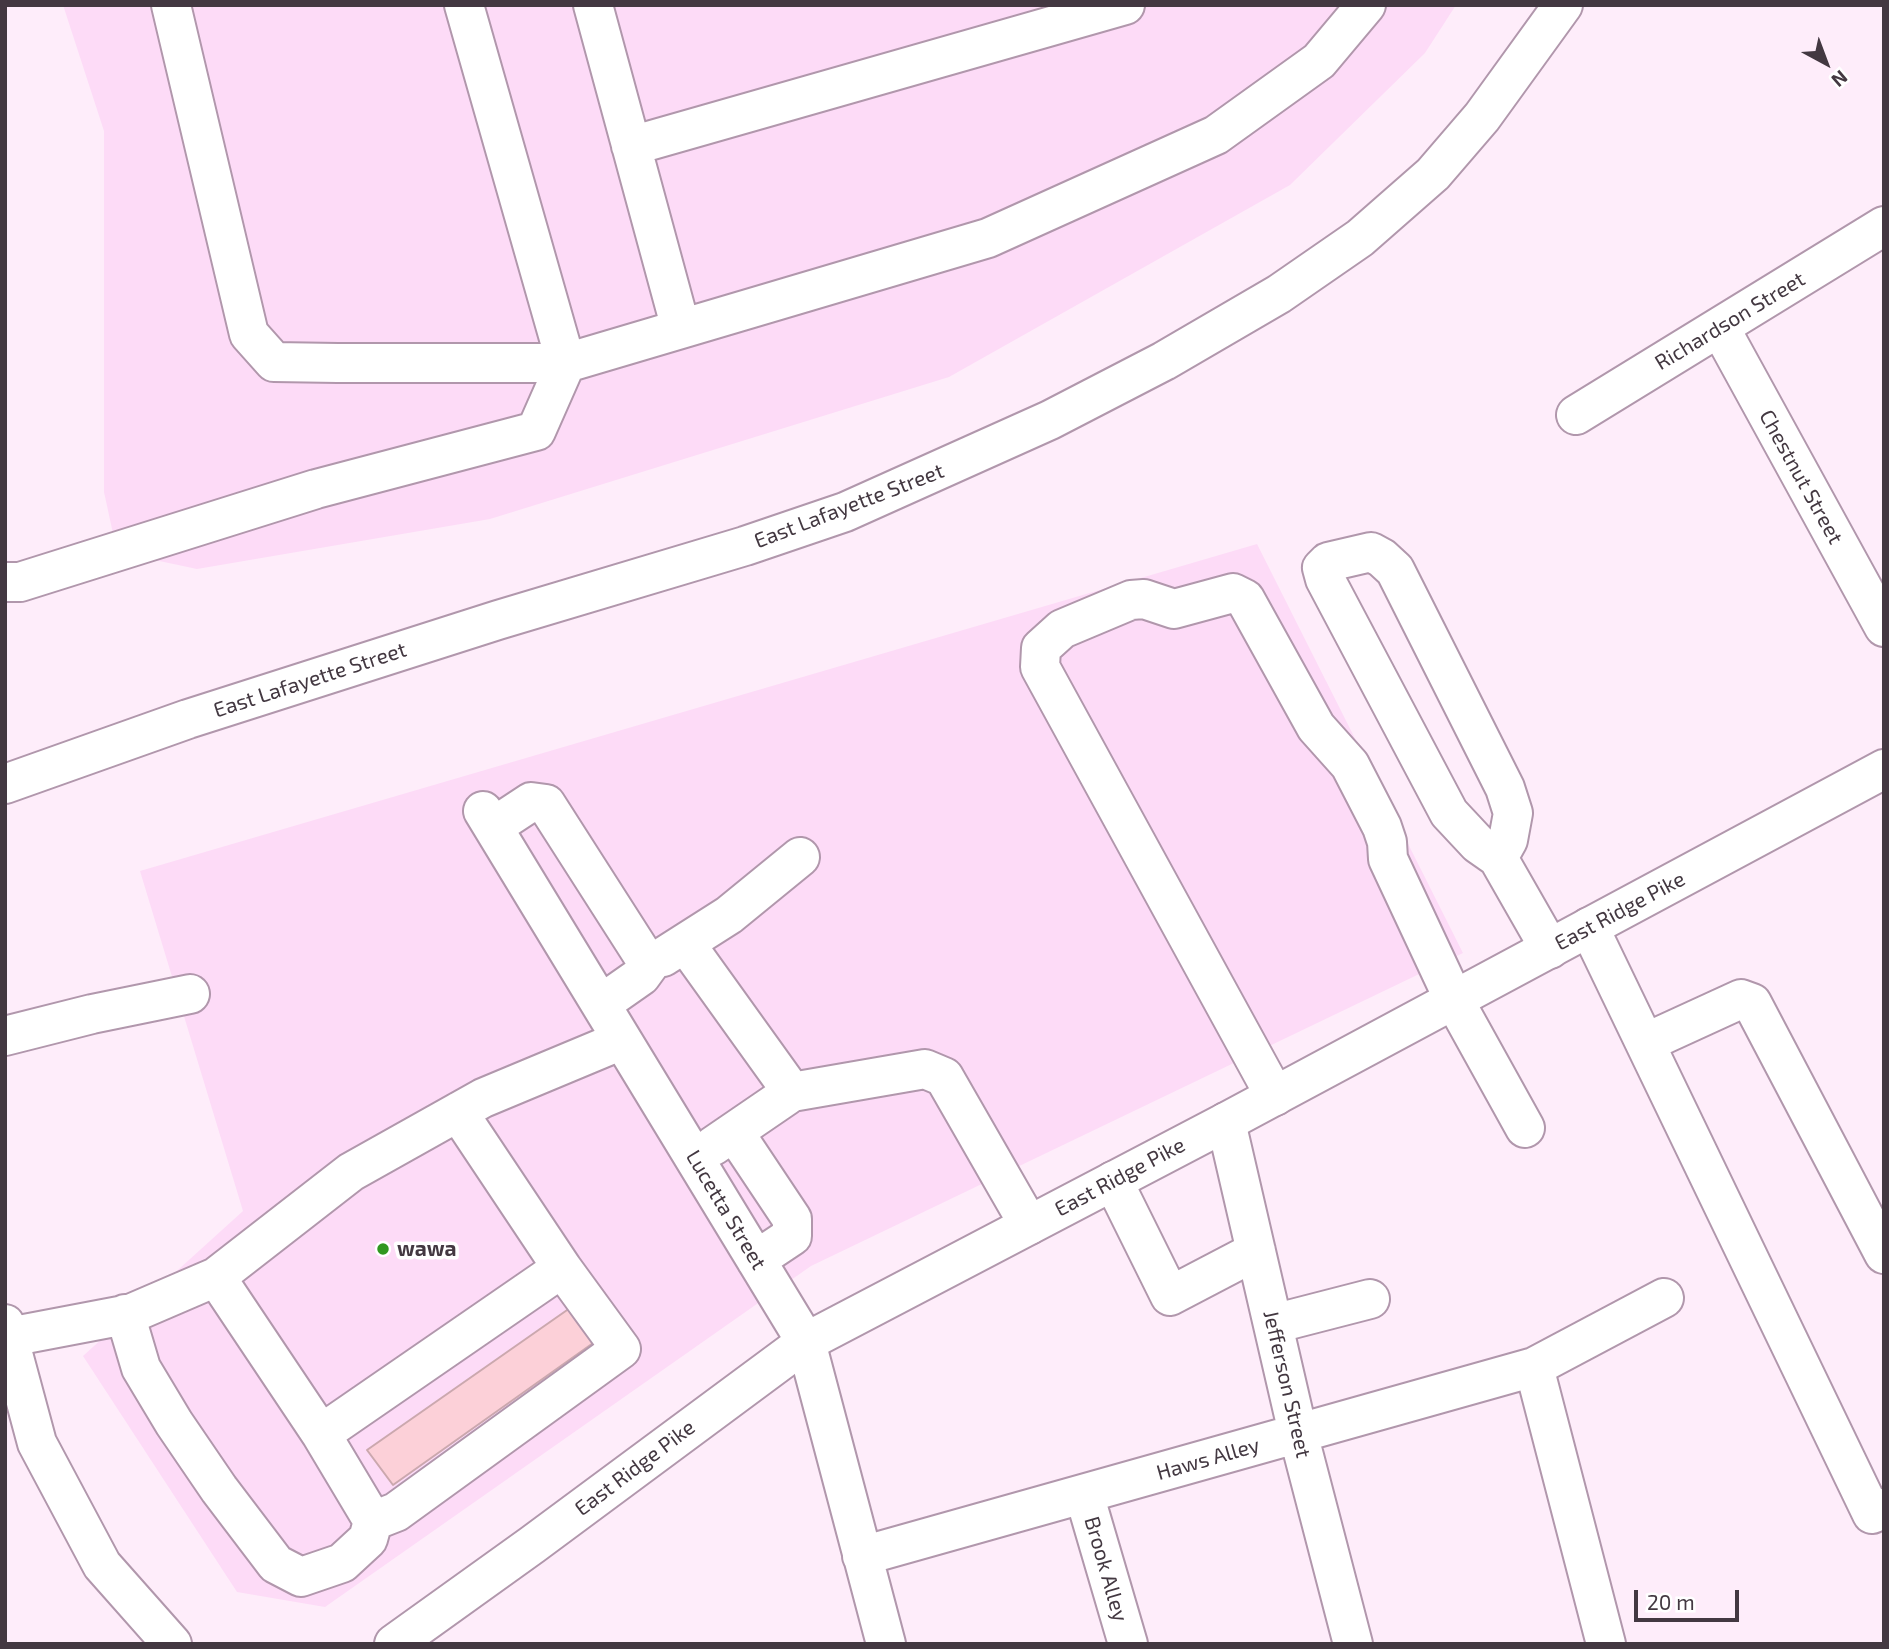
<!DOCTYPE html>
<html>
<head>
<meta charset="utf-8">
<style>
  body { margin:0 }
  #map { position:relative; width:1889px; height:1649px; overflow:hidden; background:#feedfa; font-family:"Exo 2",sans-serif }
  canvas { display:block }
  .frame { position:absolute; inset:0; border:7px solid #433841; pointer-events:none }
  .north { position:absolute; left:1791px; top:28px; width:70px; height:70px; -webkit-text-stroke:5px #fff; paint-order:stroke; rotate:139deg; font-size:19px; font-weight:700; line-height:28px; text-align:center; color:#433841 }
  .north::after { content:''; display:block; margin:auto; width:24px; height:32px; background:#433841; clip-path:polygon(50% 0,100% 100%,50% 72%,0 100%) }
  .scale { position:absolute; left:1634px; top:1590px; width:105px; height:32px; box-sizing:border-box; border:4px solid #433841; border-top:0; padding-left:9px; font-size:21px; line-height:24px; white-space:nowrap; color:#433841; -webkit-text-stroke:5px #fff; paint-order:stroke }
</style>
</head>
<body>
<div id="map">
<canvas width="1889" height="1649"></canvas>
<div class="frame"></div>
<div class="north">N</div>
<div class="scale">20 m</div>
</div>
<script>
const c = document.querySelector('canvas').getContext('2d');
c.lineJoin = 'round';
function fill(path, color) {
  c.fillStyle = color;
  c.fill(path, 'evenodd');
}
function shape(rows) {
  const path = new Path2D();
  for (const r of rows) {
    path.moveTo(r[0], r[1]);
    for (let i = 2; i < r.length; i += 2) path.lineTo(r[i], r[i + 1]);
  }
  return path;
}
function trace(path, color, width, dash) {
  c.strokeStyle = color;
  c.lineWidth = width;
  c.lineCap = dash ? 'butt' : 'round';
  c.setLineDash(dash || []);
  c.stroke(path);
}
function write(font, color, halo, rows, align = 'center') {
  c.font = font + ' "Exo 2",sans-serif';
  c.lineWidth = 7;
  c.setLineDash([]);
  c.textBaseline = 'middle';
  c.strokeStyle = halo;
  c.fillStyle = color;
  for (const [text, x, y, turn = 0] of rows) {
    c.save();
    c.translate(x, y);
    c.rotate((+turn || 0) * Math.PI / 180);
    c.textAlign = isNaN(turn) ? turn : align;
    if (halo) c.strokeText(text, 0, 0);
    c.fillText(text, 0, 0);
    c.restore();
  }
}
const built = shape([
  [63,5,1456,5,1425,53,1290,185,949,377,490,519,197,569,117,552,104,492,104,131],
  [1257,544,1463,953,811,1266,325,1607,237,1592,83,1356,243,1211,140,871]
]);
const building = shape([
  [570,1308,596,1341,393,1485,367,1450,570,1308]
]);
const minor = shape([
  [171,5,249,334,274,362,338,363,566,363,988,238,1216,135,1319,61,1366,5],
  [593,5,681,329],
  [631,146,1125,5],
  [1720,328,1884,627],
  [1576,415,1884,226],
  [5,582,20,582,316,489,536,431,566,363,464,5],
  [5,784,188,719,498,620,745,546,845,512,1050,420,1164,361,1279,294,1360,238,1433,174,1482,117,1563,5],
  [483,811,806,1342,886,1644],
  [493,827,531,802,546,804,649,965,641,976,601,1004],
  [1498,858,1508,840,1513,813,1505,788,1395,570,1382,558,1371,552,1328,562,1322,568,1325,579,1449,813,1478,844,1498,858,1550,949],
  [1589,927,1872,1514,1884,1508],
  [685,943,792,1092,925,1069,944,1077,1029,1225],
  [663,957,729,915,800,857],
  [5,1036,92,1014,190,994],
  [1645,1043,1741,999,1752,1003,1884,1254],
  [1275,1096,1040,667,1041,648,1062,629,1131,600,1144,599,1174,609,1233,593,1245,599,1316,727,1350,765,1382,827,1387,842,1388,859,1454,1000,1525,1128],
  [1226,1122,1298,1433,1353,1644],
  [734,1132,792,1219,792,1236,756,1260],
  [713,1146,792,1092],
  [1113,1181,1170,1296,1256,1251],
  [216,1277,321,1434,562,1268,458,1112],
  [125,1314,141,1368,174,1423,219,1489,276,1564,301,1577,342,1563,368,1539,373,1521],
  [1273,1324,1370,1299],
  [9,1337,130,1314,216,1277,351,1172,483,1098,622,1040],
  [1534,1367,1606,1644],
  [321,1434,373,1521,396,1512,621,1349,562,1268],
  [1084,1494,1128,1644],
  [862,1556,1534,1367,1664,1298]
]);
const major = shape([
  [5,1324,37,1443,102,1565,172,1644],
  [394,1644,532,1545,806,1342,1226,1122,1884,769]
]);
const markers = [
  [383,1249,7,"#30971f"]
];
const streetNames = [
  ["Richardson Street",1730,321,-31],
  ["Chestnut Street",1801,477,61],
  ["East Lafayette Street",849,506,-21],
  ["East Lafayette Street",310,680,-18],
  ["East Ridge Pike",1620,911,-28],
  ["East Ridge Pike",1120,1177,-28],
  ["Lucetta Street",726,1210,59],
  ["Jefferson Street",1287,1384,77],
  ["Haws Alley",1208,1459,-16],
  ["East Ridge Pike",635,1468,-37],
  ["Brook Alley",1106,1569,74]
];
const poiNames = [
  ["wawa",397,1249]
];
fill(built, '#fddbf7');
fill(building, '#fcd0d8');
trace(building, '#cba8ae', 2);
trace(minor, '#b197ac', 42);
trace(major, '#b197ac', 42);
trace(minor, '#fff', 38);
trace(major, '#fff', 38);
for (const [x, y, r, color] of markers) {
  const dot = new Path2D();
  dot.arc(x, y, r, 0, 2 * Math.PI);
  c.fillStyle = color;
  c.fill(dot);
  trace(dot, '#fff', 2.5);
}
write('21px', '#433841', '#fff', streetNames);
write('bold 21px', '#433841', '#fff', poiNames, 'left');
</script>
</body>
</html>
